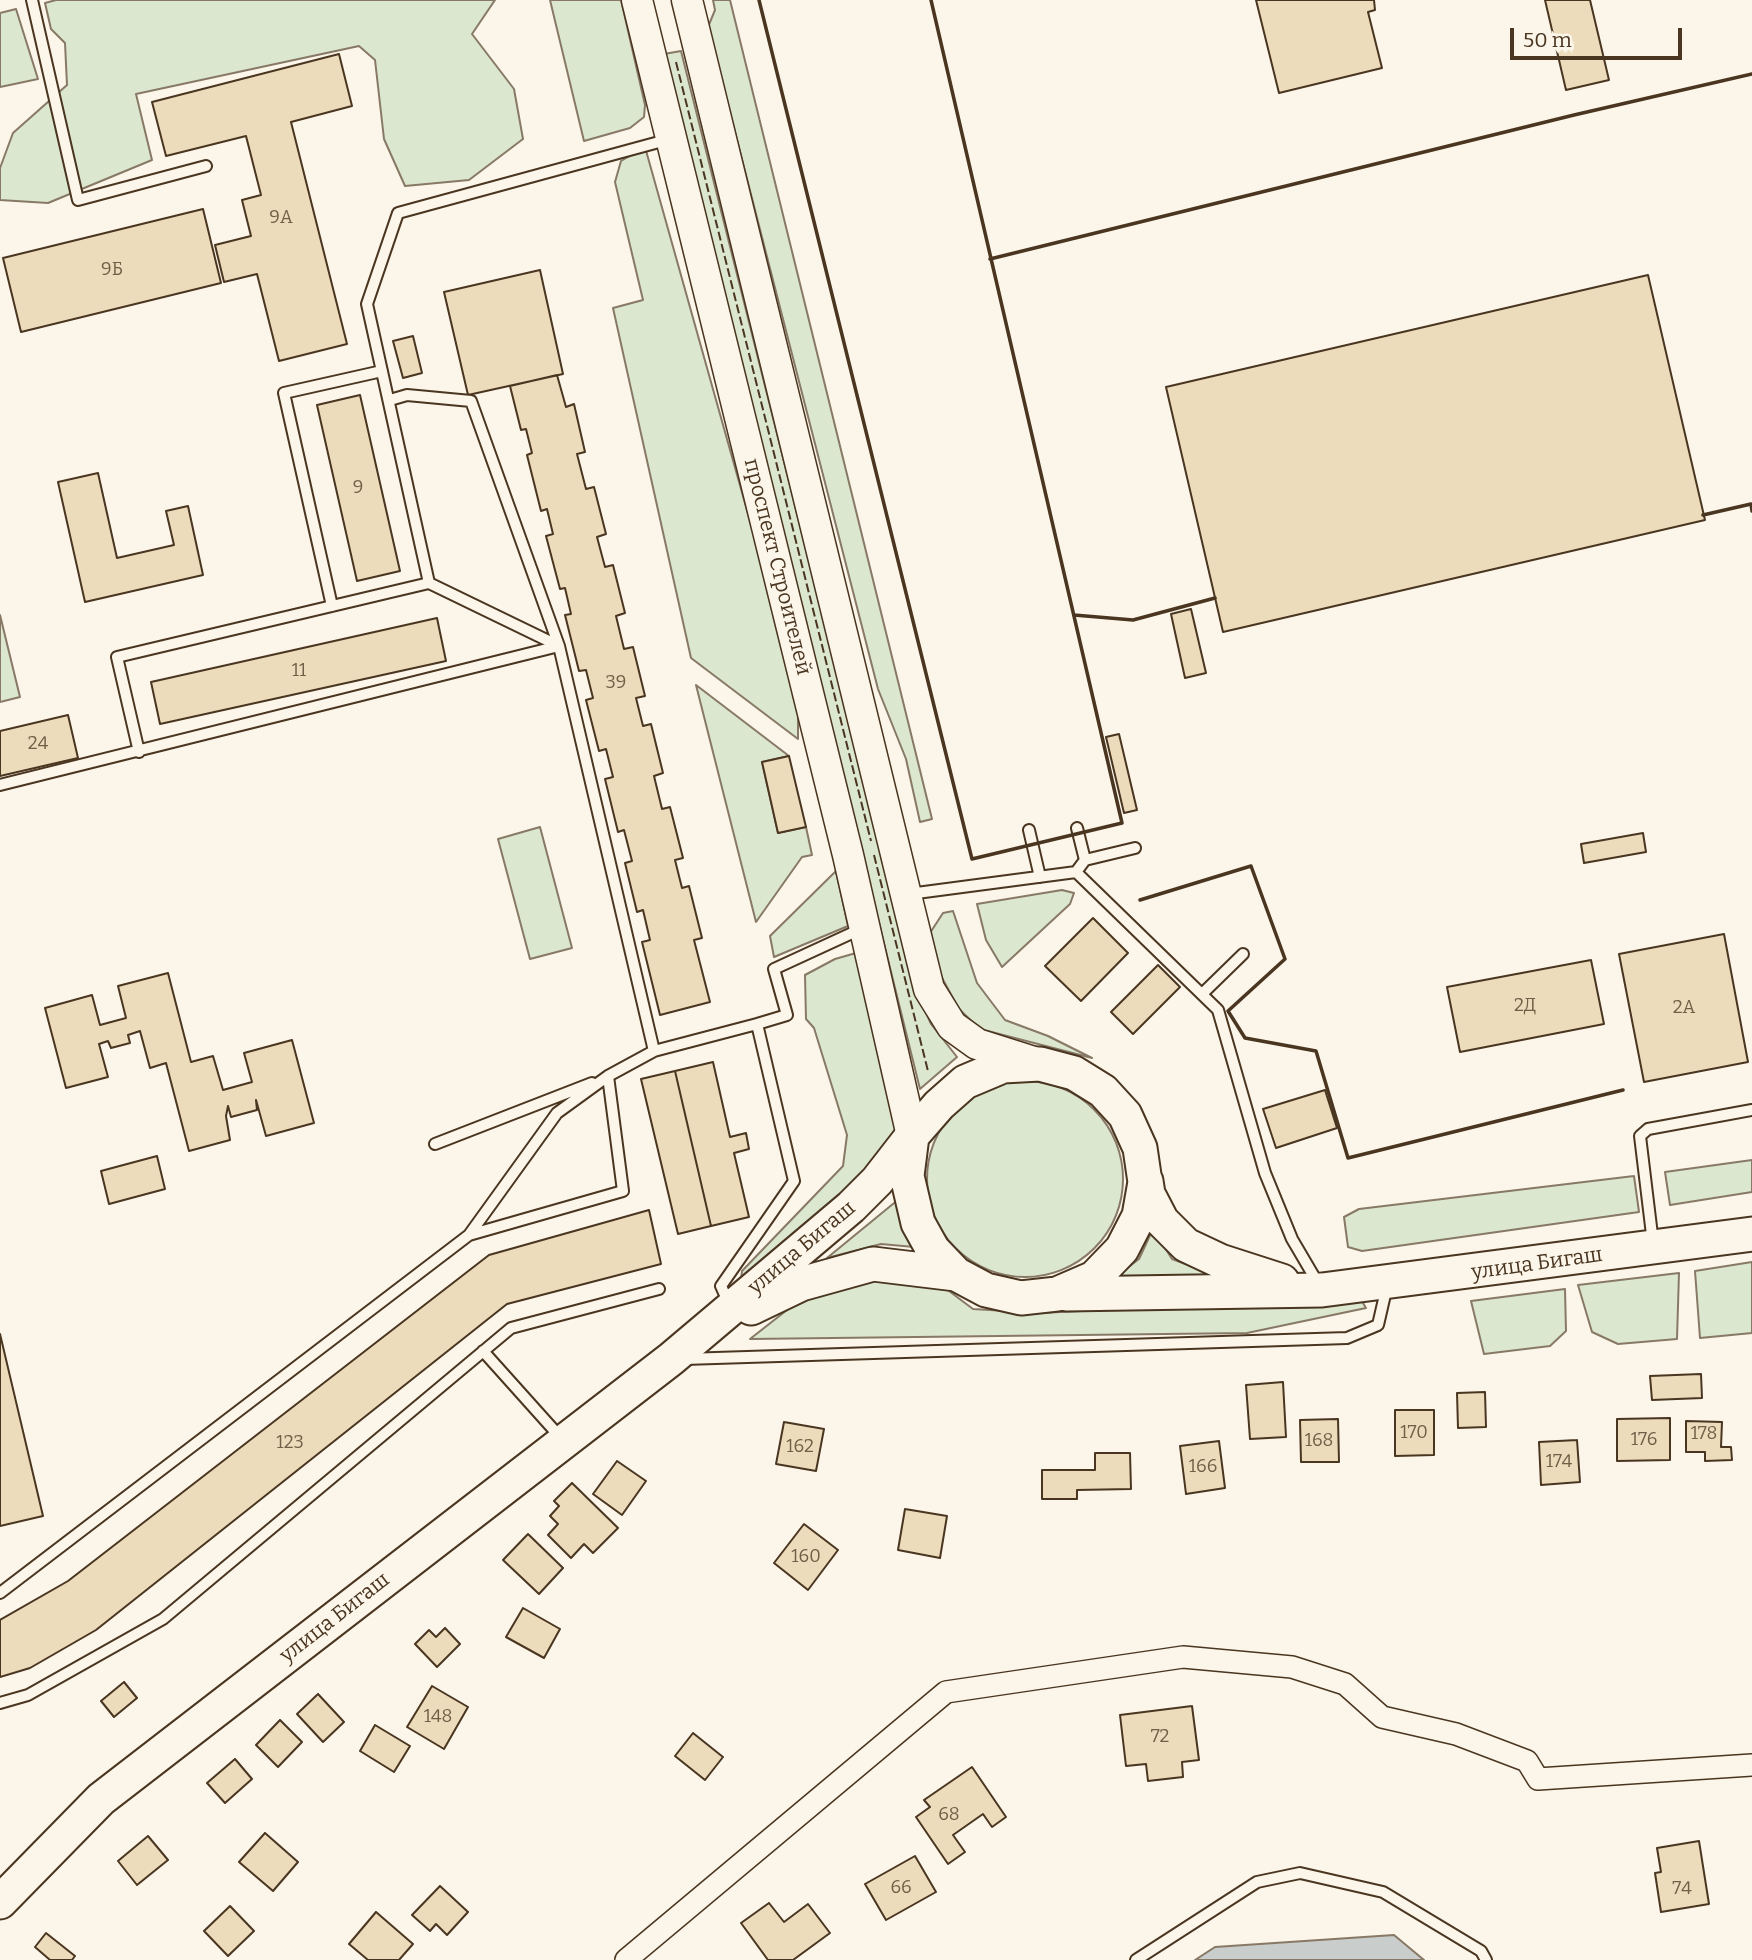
<!DOCTYPE html>
<html>
<head>
<meta charset="utf-8">
<style>
  body { margin:0 }
  #map { position:relative; width:1752px; height:1960px; overflow:hidden; background:#fbf6e9; font-family:Bitter,serif }
  canvas { display:block }
  .scale { position:absolute; left:1510px; top:28px; width:172px; height:32px; box-sizing:border-box; border:4px solid #4a3520; border-top:0; padding-left:9px; font-size:21px; line-height:24px; white-space:nowrap; color:#4a3520; -webkit-text-stroke:5px #fbf6e9; paint-order:stroke }
</style>
</head>
<body>
<div id="map">
<canvas width="1752" height="1960"></canvas>
<div class="scale">50 m</div>
</div>
<script>
const c = document.querySelector('canvas').getContext('2d');
c.lineJoin = 'round';
function fill(path, color) {
  c.fillStyle = color;
  c.fill(path, 'evenodd');
}
function shape(rows) {
  const path = new Path2D();
  for (const r of rows) {
    if (r.length === 3) {
      path.moveTo(r[0] + r[2], r[1]);
      path.arc(r[0], r[1], r[2], 0, 2 * Math.PI);
      continue;
    }
    path.moveTo(r[0], r[1]);
    for (let i = 2; i < r.length; i += 2) path.lineTo(r[i], r[i + 1]);
  }
  return path;
}
function trace(path, color, width, dash) {
  c.strokeStyle = color;
  c.lineWidth = width;
  c.lineCap = dash ? 'butt' : 'round';
  c.setLineDash(dash || []);
  c.stroke(path);
}
function write(font, color, halo, rows, align = 'center') {
  c.font = font + ' Bitter,serif';
  c.lineWidth = 5;
  c.setLineDash([]);
  c.textBaseline = 'middle';
  c.strokeStyle = halo;
  c.fillStyle = color;
  for (const [text, x, y, turn = 0] of rows) {
    c.save();
    c.translate(x, y);
    c.rotate((+turn || 0) * Math.PI / 180);
    c.textAlign = isNaN(turn) ? turn : align;
    if (halo) c.strokeText(text, 0, 0);
    c.fillText(text, 0, 0);
    c.restore();
  }
}
const green = shape([
  [56,0,495,0,472,34,514,89,523,139,469,180,405,186,384,139,375,60,359,46,136,94,152,160,48,203,0,200,0,168,13,133,67,85,65,43,51,29,45,3,56,0],
  [550,0,621,0,645,105,644,117,630,128,584,141,550,0],
  [713,0,730,0,932,819,920,822,906,759,878,689,708,27,715,10,713,0],
  [16,9,38,79,0,87,0,13,16,9],
  [681,51,917,992,931,1024,957,1057,920,1089,664,54,681,51],
  [645,147,798,692,798,739,691,658,613,308,643,300,615,182,621,161,645,147],
  [0,615,20,697,0,702,0,615],
  [696,685,789,756,762,762,778,833,806,827,812,855,802,857,756,922,696,685],
  [540,827,572,948,530,959,498,839,540,827],
  [836,871,848,926,774,957,770,936,836,871],
  [1062,890,1074,893,1070,904,1002,967,986,940,977,904,1062,890],
  [953,911,977,983,1005,1020,1048,1036,1092,1058,980,1029,959,1009,941,976,930,933,943,913,953,911],
  [856,953,896,1116,896,1141,870,1177,741,1280,742,1271,843,1166,847,1135,814,1028,806,1019,805,975,835,959,856,953],
  [1025,1179,98],
  [1752,1160,1752,1192,1670,1205,1665,1172,1752,1160],
  [1634,1176,1639,1212,1362,1251,1348,1247,1344,1217,1359,1209,1634,1176],
  [899,1199,914,1247,881,1244,827,1258,899,1199],
  [1153,1229,1172,1259,1236,1283,1113,1279,1139,1259,1153,1229],
  [1752,1262,1752,1333,1700,1338,1695,1271,1752,1262],
  [1679,1273,1677,1339,1618,1344,1592,1332,1578,1285,1679,1273],
  [858,1276,937,1282,973,1309,1039,1313,1360,1298,1366,1308,1247,1333,750,1339,815,1288,858,1276],
  [1565,1289,1566,1331,1550,1346,1484,1354,1471,1301,1565,1289]
]);
const water = shape([
  [1394,1935,1424,1960,1195,1960,1215,1947,1394,1935]
]);
const building = shape([
  [1256,0,1374,0,1375,10,1368,12,1382,68,1279,93,1256,0],
  [1545,0,1590,0,1609,80,1566,90,1545,0],
  [339,54,352,106,291,122,347,344,279,361,257,274,224,282,215,245,251,236,242,200,261,195,246,136,166,156,152,102,339,54],
  [203,209,221,283,21,332,3,258,203,209],
  [540,270,563,374,468,395,444,292,540,270],
  [1648,275,1705,520,1223,632,1166,387,1648,275],
  [413,336,422,373,403,378,393,341,413,336],
  [557,375,566,407,574,404,585,452,577,454,586,489,594,487,606,534,597,537,605,567,613,565,625,613,616,616,624,649,633,647,645,696,636,698,643,726,651,724,663,773,654,776,662,809,670,807,683,858,675,860,682,888,689,886,702,938,694,940,710,1002,660,1015,642,942,650,940,643,910,637,912,625,863,632,861,624,830,618,832,605,779,613,777,606,749,599,751,586,700,593,698,586,670,579,671,565,615,571,614,565,588,560,589,546,536,553,534,547,509,541,511,527,455,532,453,526,429,521,430,510,386,557,375],
  [360,395,400,571,357,581,317,405,360,395],
  [98,473,117,558,174,545,166,511,188,506,203,575,85,602,58,482,98,473],
  [1191,609,1206,673,1185,678,1171,614,1191,609],
  [437,618,446,661,160,724,151,682,437,618],
  [68,715,78,758,0,776,0,731,68,715],
  [1119,734,1137,810,1124,813,1106,737,1119,734],
  [789,756,806,827,778,833,762,762,789,756],
  [1643,833,1646,852,1584,863,1581,844,1643,833],
  [1093,918,1128,953,1081,1001,1045,966,1093,918],
  [1724,934,1748,1062,1644,1082,1619,954,1724,934],
  [1591,960,1604,1024,1460,1052,1447,987,1591,960],
  [1158,965,1180,987,1133,1034,1111,1012,1158,965],
  [168,973,191,1062,213,1056,223,1090,252,1082,244,1053,292,1040,314,1123,266,1136,256,1100,257,1110,231,1117,228,1106,226,1116,230,1140,189,1151,166,1063,150,1068,140,1031,128,1035,130,1043,111,1048,108,1041,99,1044,108,1077,66,1088,45,1008,92,995,100,1025,126,1018,118,986,168,973],
  [713,1062,730,1137,746,1133,749,1149,734,1153,749,1217,711,1226,675,1071,713,1062],
  [675,1071,711,1226,678,1234,641,1079,675,1071],
  [1325,1090,1337,1128,1276,1148,1263,1109,1325,1090],
  [157,1156,165,1189,109,1204,101,1171,157,1156],
  [649,1210,661,1264,507,1304,96,1630,30,1668,0,1677,0,1620,68,1581,489,1255,649,1210],
  [0,1334,43,1516,0,1526,0,1334],
  [1701,1374,1702,1398,1652,1400,1650,1376,1701,1374],
  [1283,1382,1286,1437,1250,1439,1246,1385,1283,1382],
  [1485,1392,1486,1427,1458,1428,1457,1393,1485,1392],
  [1395,1410,1434,1410,1434,1455,1395,1456,1395,1410],
  [1670,1418,1670,1460,1617,1461,1617,1419,1670,1418],
  [1338,1419,1339,1462,1301,1462,1300,1420,1338,1419],
  [1686,1421,1722,1422,1721,1447,1731,1447,1732,1460,1705,1461,1705,1452,1686,1452,1686,1421],
  [784,1422,824,1429,816,1471,776,1464,784,1422],
  [1577,1440,1580,1482,1541,1485,1539,1442,1577,1440],
  [1219,1441,1225,1488,1186,1494,1180,1446,1219,1441],
  [1095,1453,1130,1453,1131,1489,1077,1490,1077,1499,1042,1499,1042,1470,1095,1470,1095,1453],
  [617,1461,646,1481,622,1515,593,1494,617,1461],
  [572,1483,618,1528,593,1553,584,1544,571,1558,548,1535,558,1524,550,1516,559,1506,554,1501,572,1483],
  [905,1509,947,1516,940,1558,898,1550,905,1509],
  [804,1524,838,1550,808,1590,774,1563,804,1524],
  [528,1534,563,1568,539,1594,503,1560,528,1534],
  [523,1608,560,1629,544,1658,506,1637,523,1608],
  [445,1628,460,1644,437,1667,415,1644,429,1630,436,1637,445,1628],
  [124,1682,137,1698,114,1717,101,1701,124,1682],
  [432,1686,468,1707,444,1749,407,1727,432,1686],
  [318,1694,344,1722,323,1742,297,1714,318,1694],
  [1192,1706,1199,1760,1182,1762,1183,1777,1148,1781,1146,1764,1126,1766,1120,1715,1192,1706],
  [280,1720,302,1742,278,1767,256,1745,280,1720],
  [375,1725,410,1746,394,1772,360,1751,375,1725],
  [693,1733,723,1757,705,1780,675,1756,693,1733],
  [235,1759,252,1779,225,1803,207,1783,235,1759],
  [972,1767,1006,1817,992,1827,983,1814,953,1835,965,1852,948,1864,916,1817,930,1807,924,1800,972,1767],
  [265,1833,298,1862,273,1891,239,1862,265,1833],
  [148,1836,168,1860,137,1885,118,1861,148,1836],
  [1699,1841,1709,1904,1661,1912,1655,1873,1661,1872,1657,1848,1699,1841],
  [915,1856,936,1892,886,1920,865,1884,915,1856],
  [440,1886,468,1912,447,1935,436,1924,430,1931,412,1915,440,1886],
  [769,1903,784,1922,808,1904,830,1933,793,1960,768,1960,741,1923,769,1903],
  [230,1906,254,1931,228,1956,204,1931,230,1906],
  [376,1912,413,1944,399,1960,368,1960,349,1944,376,1912],
  [46,1933,75,1956,72,1960,50,1960,35,1947,46,1933]
]);
const lane = shape([
  [32,0,78,200,206,166],
  [390,400,407,395,471,401,559,646,654,1051],
  [332,606,284,393,382,371],
  [559,646,429,583,367,304,398,213,670,139],
  [139,752,117,657,429,583],
  [0,785,559,646],
  [1077,828,1085,860],
  [1029,830,1040,877],
  [1076,872,1218,1010,1265,1173,1292,1239,1319,1285],
  [909,894,1076,872,1085,860,1135,848],
  [1202,994,1243,954],
  [435,1144,592,1083],
  [469,1235,623,1191,608,1076],
  [1653,1243,1640,1136,1648,1129,1752,1110],
  [730,1306,721,1286,794,1181,757,1024,787,1015,774,969,863,928],
  [483,1351,561,1438],
  [684,1359,1347,1338,1378,1325,1387,1286],
  [0,1593,469,1235,557,1113,608,1076,654,1051,757,1024],
  [0,1703,28,1695,163,1619,511,1328,659,1289],
  [1136,1960,1257,1882,1300,1873,1383,1892,1481,1951,1486,1960]
]);
const street = shape([
  [626,1960,946,1692,1183,1657,1292,1667,1345,1684,1382,1717,1456,1734,1527,1761,1538,1779,1752,1765]
]);
const secondary = shape([
  [637,0,848,855,912,1136],
  [687,0,929,989,952,1026,977,1044,1037,1063]
]);
const primary = shape([
  [1040,1064,1074,1073,1103,1091,1125,1115,1140,1148,1145,1182,1139,1216,1122,1249,1094,1278,1057,1294,1021,1298,986,1290,956,1274,933,1250,918,1223,907,1176,912,1136,939,1105,965,1082,1003,1066,1040,1064],
  [1146,1181,1148,1194,1162,1221,1186,1245,1220,1261,1282,1281],
  [1066,1294,1322,1290,1752,1234],
  [751,1308,801,1284,873,1264,956,1274],
  [0,1902,101,1799,671,1359,851,1207,877,1181,912,1136]
]);
const fence = shape([
  [676,62,871,841],
  [874,855,928,1071]
]);
const wall = shape([
  [759,0,972,859,1122,823,931,0],
  [990,259,1574,115,1752,74],
  [1703,515,1751,504,1752,511],
  [1074,615,1133,620,1215,598],
  [1140,900,1251,866,1285,959,1228,1011,1245,1038,1316,1051,1348,1158,1623,1090]
]);
const numberNames = [
  ["9А",281,218],
  ["9Б",112,270],
  ["9",358,488],
  ["11",299,671],
  ["39",616,683],
  ["24",38,744],
  ["2Д",1525,1006],
  ["2А",1684,1008],
  ["170",1414,1433],
  ["178",1704,1434],
  ["176",1644,1440],
  ["168",1319,1441],
  ["123",290,1443],
  ["162",800,1447],
  ["174",1559,1462],
  ["166",1203,1467],
  ["160",806,1557],
  ["148",438,1717],
  ["72",1160,1737],
  ["68",949,1815],
  ["66",901,1888],
  ["74",1682,1889]
];
const streetNames = [
  ["проспект Строителей",777,567,76],
  ["улица Бигаш",802,1248,-40],
  ["улица Бигаш",1537,1264,-8],
  ["улица Бигаш",335,1618,-38]
];
fill(green, '#dce7d0');
trace(green, '#887966', 2);
fill(water, '#c9cecd');
trace(water, '#887966', 2);
fill(building, '#ecdcbc');
trace(building, '#4a3520', 2);
trace(lane, '#4a3520', 14);
trace(street, '#4a3520', 24);
trace(secondary, '#4a3520', 33);
trace(primary, '#4a3520', 37);
trace(lane, '#fbf6e9', 10);
trace(street, '#fbf6e9', 21);
trace(secondary, '#fbf6e9', 30);
trace(primary, '#fbf6e9', 33);
trace(fence, '#4a3520', 2, [9, 3.5]);
trace(wall, '#4a3520', 3.5);
write('18px', '#725f47', null, numberNames);
write('21px', '#4a3520', '#fbf6e9', streetNames);
</script>
</body>
</html>
